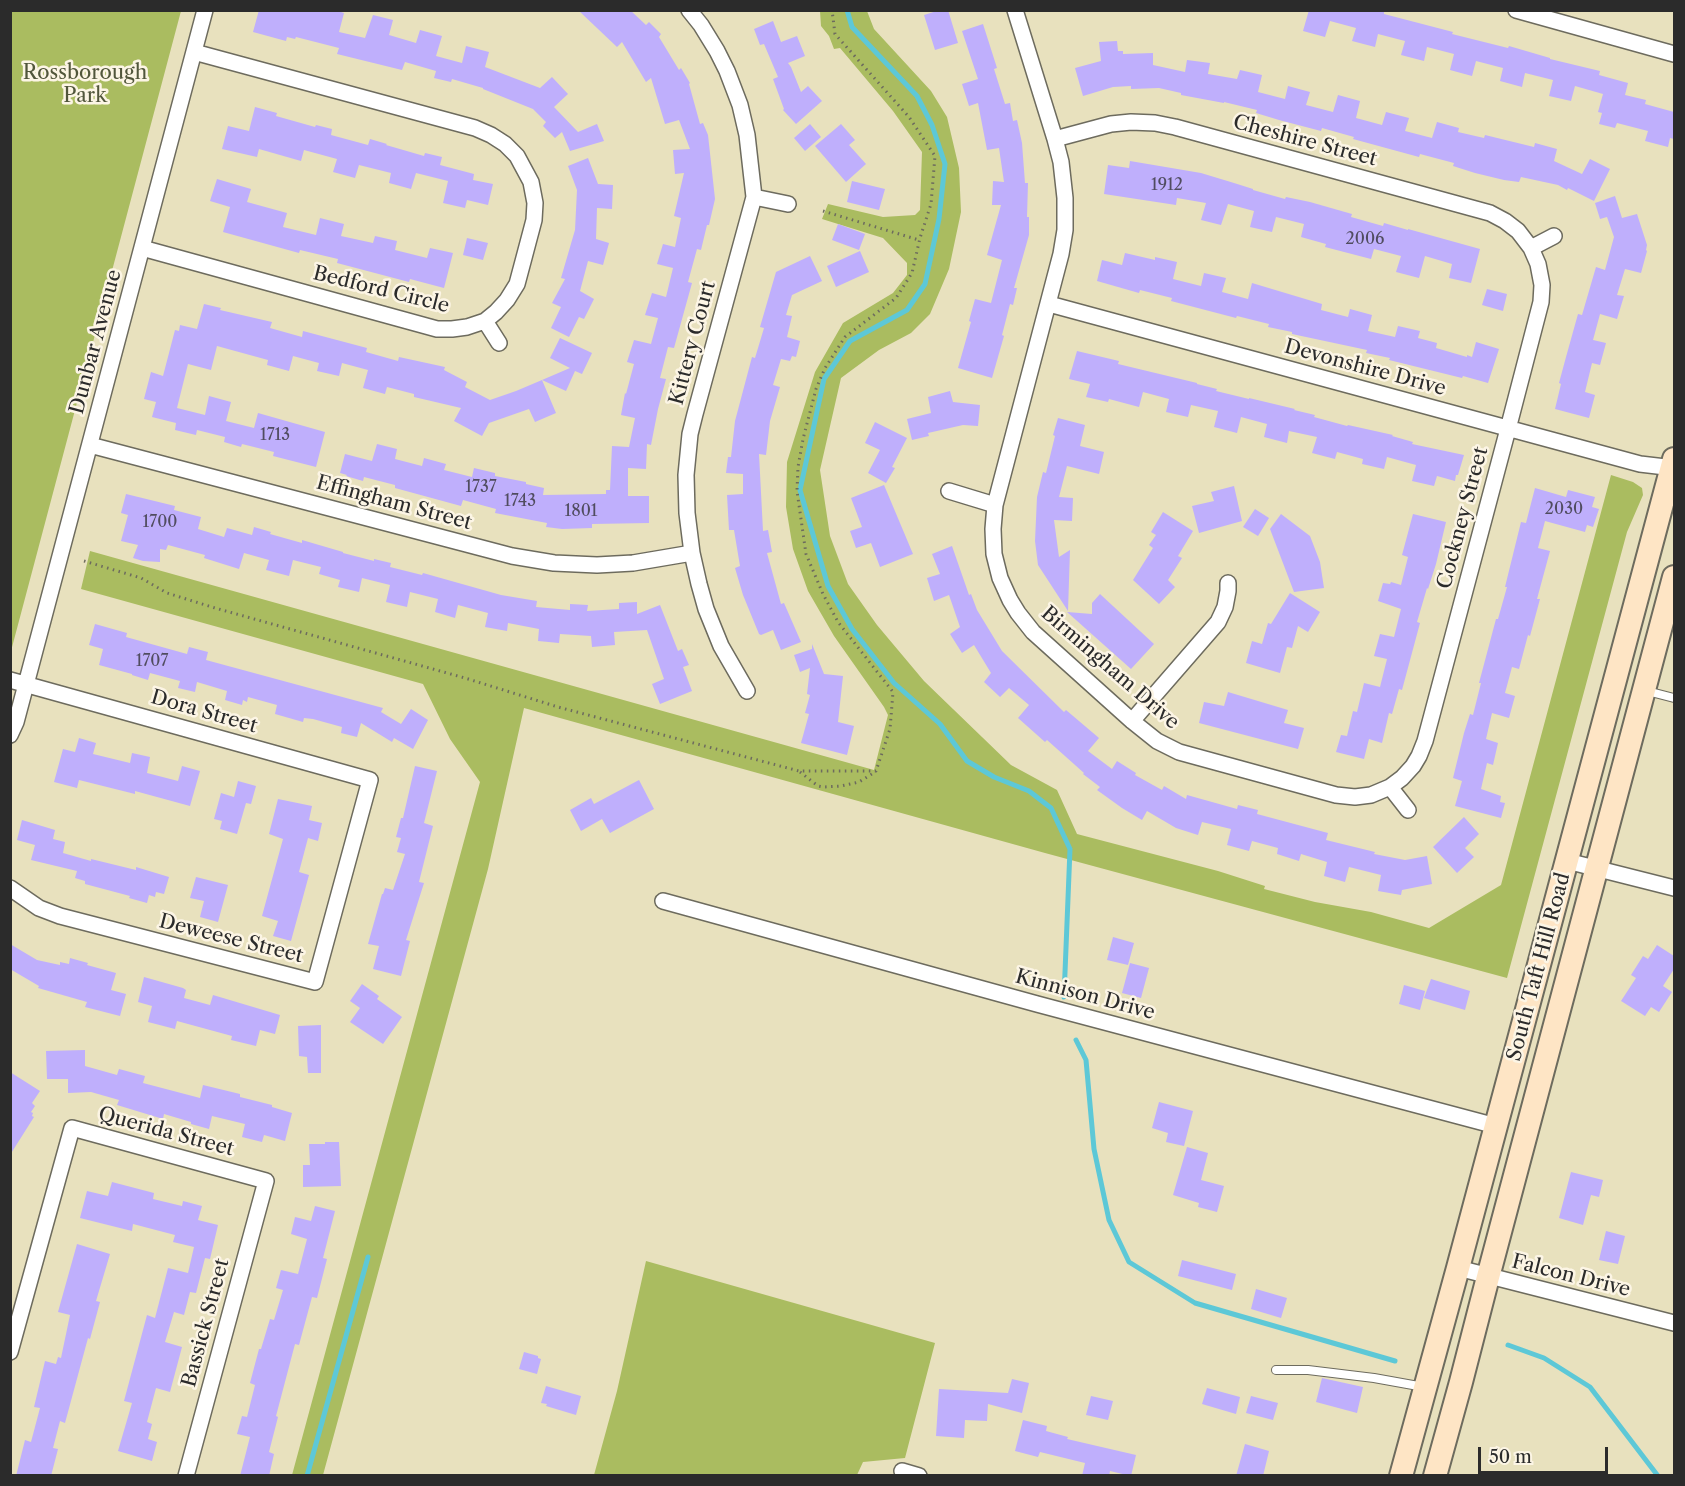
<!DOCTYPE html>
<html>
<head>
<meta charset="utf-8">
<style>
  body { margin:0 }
  #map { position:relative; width:1685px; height:1486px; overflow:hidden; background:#e8e1be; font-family:"Libre Caslon Text",serif }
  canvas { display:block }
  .frame { position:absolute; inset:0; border:12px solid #2b2b2b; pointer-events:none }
  .scale { position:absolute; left:1478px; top:1447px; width:130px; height:27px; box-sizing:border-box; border:3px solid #2b2b2b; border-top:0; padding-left:8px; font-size:18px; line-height:21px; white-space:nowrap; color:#2b2b2b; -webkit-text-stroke:4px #fcf5e5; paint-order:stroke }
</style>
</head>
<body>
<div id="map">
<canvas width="1685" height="1486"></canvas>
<div class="frame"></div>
<div class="scale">50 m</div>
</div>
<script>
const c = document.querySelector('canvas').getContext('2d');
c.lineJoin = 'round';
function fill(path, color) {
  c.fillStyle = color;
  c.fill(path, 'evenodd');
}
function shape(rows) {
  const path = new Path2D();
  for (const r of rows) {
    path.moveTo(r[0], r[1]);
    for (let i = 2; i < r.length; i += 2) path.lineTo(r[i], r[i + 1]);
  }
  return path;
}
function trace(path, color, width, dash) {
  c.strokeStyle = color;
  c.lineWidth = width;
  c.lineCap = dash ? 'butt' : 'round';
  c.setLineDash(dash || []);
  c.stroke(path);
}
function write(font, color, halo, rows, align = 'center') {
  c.font = font + ' "Libre Caslon Text",serif';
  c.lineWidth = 5;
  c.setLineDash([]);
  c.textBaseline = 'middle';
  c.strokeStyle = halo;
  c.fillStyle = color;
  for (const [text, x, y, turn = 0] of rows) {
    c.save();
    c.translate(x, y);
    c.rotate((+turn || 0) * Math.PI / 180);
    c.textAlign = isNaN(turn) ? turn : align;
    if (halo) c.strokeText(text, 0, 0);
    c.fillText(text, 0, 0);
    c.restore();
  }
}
const green = shape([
  [11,10,181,11,11,651,10,11],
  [820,11,867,11,874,29,931,91,947,117,959,168,961,212,949,269,930,314,911,333,879,350,841,378,820,470,830,536,848,584,877,625,924,681,1011,765,1057,790,1077,834,1218,871,1265,886,1264,889,1315,902,1371,912,1429,928,1501,885,1611,475,1633,482,1642,488,1643,495,1627,532,1507,978,1045,853,524,708,488,869,323,1475,292,1475,480,782,450,739,423,684,81,589,90,551,874,770,888,715,884,707,834,636,808,591,793,549,786,507,787,462,815,372,843,323,893,293,907,275,907,263,883,238,822,219,828,204,883,217,915,215,920,210,922,152,893,111,840,48,834,49,829,36,821,26],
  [646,1261,935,1343,905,1458,863,1462,857,1475,594,1475,617,1391]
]);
const stream = shape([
  [847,10,852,27,917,96,932,125,945,164,939,219,925,284,907,310,850,341,824,379,800,490,828,586,852,629,894,683,940,724,967,761,994,777,1029,791,1051,808,1070,849,1064,997],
  [1076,1040,1086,1060,1094,1149,1109,1220,1129,1262,1195,1303,1395,1361],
  [1508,1345,1544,1358,1590,1387,1658,1476],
  [307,1476,368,1257]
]);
const building = shape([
  [259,10,335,10,344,13,339,32,365,38,373,15,393,20,389,35,416,43,420,30,442,36,436,56,462,63,466,46,489,52,485,67,540,88,552,77,568,94,554,107,578,132,597,124,604,141,570,151,562,132,555,138,543,126,546,122,533,109,483,89,483,88,452,79,451,82,434,78,436,71,405,62,402,70,337,54,339,48,296,37,295,39,287,37,286,41,253,32],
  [578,10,630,10,646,25,649,22,661,34,659,37,679,70,681,68,690,83,689,84,700,124,703,123,708,135,715,199,709,225,707,225,701,250,697,249,688,282,692,283,674,348,668,347,660,378,666,379,658,409,651,445,647,444,646,469,628,468,628,496,649,496,649,523,592,524,592,528,562,529,546,527,547,523,495,513,496,509,463,500,461,506,395,488,395,485,364,477,363,481,346,476,347,475,340,473,345,454,372,461,377,444,397,449,395,459,422,466,424,458,446,464,444,470,472,477,474,468,495,473,495,476,526,482,526,484,544,488,543,495,606,494,606,490,610,490,612,446,629,447,635,418,621,415,625,393,626,394,634,364,627,362,634,340,651,344,658,318,645,315,652,293,666,297,673,268,657,264,663,244,675,247,681,218,674,216,684,173,675,174,673,150,690,149,679,120,665,124,651,78,646,82,622,42,617,47],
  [940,10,948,10,958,43,935,50,924,15],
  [1309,10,1384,10,1384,14,1453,32,1452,34,1508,48,1509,46,1550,58,1550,59,1600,71,1599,75,1628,83,1625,95,1646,100,1645,104,1674,112,1674,139,1670,138,1668,147,1645,141,1648,131,1617,123,1615,128,1599,124,1602,113,1598,112,1603,94,1575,86,1571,101,1549,96,1553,80,1525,73,1522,87,1500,81,1503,68,1476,61,1472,76,1450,70,1454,54,1427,47,1424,61,1401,55,1405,41,1378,34,1375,47,1352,41,1356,28,1330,21,1325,37,1303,31],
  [773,21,781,42,797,36,805,56,788,63,791,67,801,92,808,86,822,101,796,124,783,110,784,109,773,79,778,77,764,44,760,45,754,29],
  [983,24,997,68,994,69,1005,104,1010,103,1013,121,1017,120,1022,143,1025,183,1028,183,1027,217,1029,217,1029,235,1014,288,1017,288,1013,305,1010,304,1002,335,1004,336,992,378,958,368,971,322,969,321,975,299,991,303,1002,260,987,255,1001,205,992,205,993,181,1004,182,999,148,987,150,978,103,969,106,962,84,978,79,962,31],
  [1117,41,1118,51,1123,51,1123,54,1153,53,1153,65,1185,72,1187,60,1210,63,1208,74,1237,79,1240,70,1262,75,1258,92,1285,99,1288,86,1310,92,1306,105,1333,112,1338,95,1360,101,1356,118,1382,125,1386,112,1409,118,1405,131,1432,138,1437,122,1459,128,1458,132,1484,138,1485,135,1534,147,1535,143,1557,149,1554,161,1582,174,1590,159,1610,169,1594,201,1568,188,1567,190,1558,185,1521,177,1519,182,1504,180,1475,173,1453,166,1454,163,1420,154,1419,157,1353,139,1354,137,1322,128,1321,131,1279,120,1256,113,1257,110,1224,102,1224,103,1181,95,1181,93,1159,88,1131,89,1131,86,1113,87,1083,96,1075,68,1101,61,1099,42],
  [255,107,277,113,276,116,315,127,316,125,332,129,331,135,368,145,370,139,387,144,386,145,424,156,425,153,442,157,440,165,474,174,473,180,493,184,488,205,467,200,465,208,443,203,448,181,416,173,411,189,389,183,391,173,359,165,355,178,333,172,337,159,304,150,301,161,259,149,257,157,222,149,228,126,249,131],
  [810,124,821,137,805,151,794,138],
  [841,124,855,140,849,145,866,164,846,182,815,146],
  [588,158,598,184,613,185,612,209,597,208,596,239,609,243,603,265,588,261,580,291,594,299,584,319,579,317,569,337,551,328,561,307,552,303,565,279,561,278,575,230,577,190,568,166],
  [1130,161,1201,173,1234,183,1253,189,1253,190,1285,199,1286,197,1310,202,1352,214,1351,217,1383,226,1384,223,1408,230,1408,229,1480,249,1471,283,1449,278,1452,264,1425,256,1419,278,1396,272,1401,256,1374,249,1371,259,1325,247,1326,244,1301,237,1304,224,1276,217,1272,232,1250,227,1254,211,1228,204,1221,225,1201,220,1206,203,1177,198,1176,205,1104,194,1108,165,1129,168],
  [217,179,251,189,247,202,287,213,283,227,316,235,320,218,344,224,341,236,373,243,375,236,397,241,395,250,427,258,430,248,453,253,444,288,410,279,409,282,337,263,338,259,300,250,299,253,223,232,230,207,210,201],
  [852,181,885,189,879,210,847,202],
  [1615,196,1622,218,1637,214,1647,245,1646,250,1647,251,1641,273,1625,269,1617,295,1624,296,1617,319,1600,314,1593,340,1606,343,1600,365,1592,363,1585,392,1595,395,1589,418,1555,409,1561,384,1559,383,1566,357,1578,314,1582,315,1596,267,1605,270,1614,237,1607,217,1600,219,1595,203],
  [838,224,865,234,859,250,832,240],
  [467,238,488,243,483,260,463,255],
  [860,251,869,272,836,287,827,266],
  [1125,253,1155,260,1155,257,1177,262,1173,279,1201,286,1204,273,1226,278,1222,292,1248,299,1252,283,1322,304,1321,310,1348,317,1350,309,1372,315,1368,331,1395,337,1398,326,1420,331,1418,338,1437,343,1436,348,1467,357,1467,355,1472,357,1476,342,1499,349,1488,383,1463,376,1462,378,1389,360,1390,358,1366,353,1367,350,1292,334,1292,332,1268,327,1269,324,1237,316,1236,318,1171,301,1172,298,1140,290,1139,293,1097,281,1102,260,1122,265],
  [810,256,822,281,792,295,786,315,792,316,787,337,800,341,796,357,792,356,790,361,781,359,773,385,780,387,770,421,766,455,759,454,763,531,768,530,772,552,767,553,781,604,784,603,801,642,781,650,773,630,761,635,759,634,743,595,735,568,740,566,734,530,729,530,727,495,743,494,743,474,726,473,728,457,731,457,735,421,752,357,755,358,764,328,760,327,776,272],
  [1487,289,1507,294,1503,311,1482,305],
  [204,304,221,308,220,310,272,322,270,328,302,337,303,331,367,348,366,352,398,361,399,357,445,367,444,370,467,382,465,387,490,400,516,391,542,380,556,413,535,422,529,409,489,423,482,436,454,421,461,408,414,397,414,394,387,387,385,394,363,388,368,370,342,363,339,376,317,371,319,363,293,356,289,371,267,365,268,360,217,346,211,370,188,364,177,408,205,415,209,396,231,402,226,421,254,428,258,413,325,432,316,467,273,456,274,452,242,444,241,447,224,442,225,437,197,430,196,435,175,430,176,423,152,417,156,402,144,399,151,372,163,376,175,330,179,331,180,325,197,329],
  [560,338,592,353,582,374,575,371,566,391,542,380,570,368,550,358],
  [1077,351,1119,361,1118,364,1197,383,1197,384,1217,389,1216,391,1249,399,1249,398,1295,409,1294,410,1315,415,1314,417,1347,426,1348,425,1393,435,1392,436,1413,442,1412,444,1464,455,1458,475,1456,475,1455,481,1437,476,1434,486,1412,481,1416,465,1387,457,1384,469,1362,464,1363,459,1337,452,1335,459,1312,453,1317,437,1289,431,1287,443,1264,437,1267,424,1241,417,1237,433,1214,427,1218,411,1191,405,1188,417,1166,412,1169,399,1143,392,1139,407,1109,399,1108,402,1086,397,1090,384,1069,379],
  [950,391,953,402,980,405,978,426,963,425,928,433,929,436,912,440,907,419,931,413,928,397],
  [1058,418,1085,425,1080,446,1104,452,1099,474,1067,466,1059,497,1073,498,1072,521,1054,520,1059,557,1070,550,1068,611,1038,565,1035,541,1037,497,1043,472,1046,473,1055,436,1053,435],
  [875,422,907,438,892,467,895,468,886,483,868,473,880,450,865,443],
  [884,485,913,554,880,567,871,543,856,548,850,531,862,527,851,498],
  [1234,486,1242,521,1199,533,1192,506,1214,501,1211,492],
  [1535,488,1566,497,1568,490,1595,497,1592,507,1599,509,1593,527,1587,525,1585,532,1545,521,1538,548,1550,551,1537,599,1540,599,1530,636,1528,635,1519,669,1512,667,1505,693,1515,696,1509,718,1492,713,1486,739,1498,743,1493,765,1487,763,1481,789,1501,796,1500,802,1505,803,1501,818,1455,806,1462,781,1453,778,1464,733,1470,714,1473,715,1481,683,1479,683,1496,619,1498,619,1507,587,1505,587,1521,522,1526,523],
  [126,494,175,506,174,510,201,517,198,529,224,537,227,528,252,535,254,527,271,532,270,534,302,543,302,540,343,552,343,553,374,561,374,559,391,563,390,567,422,575,423,573,501,595,537,601,536,607,570,610,570,604,588,605,587,611,619,609,619,603,637,602,637,614,660,605,678,651,682,649,689,665,683,667,692,691,660,704,652,684,664,679,647,630,614,632,615,645,592,647,591,636,560,634,559,643,538,641,539,629,508,623,507,631,485,627,488,613,458,605,455,618,435,612,438,599,410,592,407,607,386,602,390,585,362,578,359,592,338,587,340,580,319,574,321,567,293,560,289,576,266,570,269,560,244,553,239,569,204,558,205,555,168,545,166,550,160,549,160,562,143,561,133,558,138,545,121,541,128,515,121,513],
  [1255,509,1269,518,1258,536,1243,527],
  [1163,512,1193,531,1178,556,1182,558,1168,580,1175,587,1159,604,1133,580,1153,548,1149,545,1156,535,1151,532],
  [1281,514,1310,536,1320,562,1324,588,1294,592,1270,529],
  [1413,514,1446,522,1436,564,1428,589,1427,588,1417,622,1420,623,1402,690,1399,689,1392,714,1389,713,1382,743,1369,739,1364,759,1336,752,1341,735,1347,736,1353,711,1357,712,1364,683,1380,687,1387,659,1374,656,1380,634,1394,637,1401,609,1378,601,1383,583,1390,584,1391,582,1401,585,1408,557,1402,555],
  [952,546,969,595,971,594,977,610,1002,651,1064,712,1066,710,1099,738,1088,751,1112,769,1117,761,1136,773,1135,775,1162,790,1164,786,1186,799,1187,795,1237,809,1238,805,1258,810,1257,814,1328,833,1326,840,1375,852,1374,854,1405,860,1427,856,1432,884,1402,890,1401,895,1378,891,1381,875,1349,867,1345,882,1324,876,1327,862,1301,854,1299,861,1277,854,1278,848,1252,841,1249,851,1227,845,1231,829,1202,822,1198,835,1176,828,1147,811,1142,820,1122,808,1097,790,1100,787,1083,774,1084,773,1047,740,1045,742,1018,718,1029,705,1009,688,1000,697,984,682,991,673,974,645,962,653,950,634,960,627,949,595,934,601,927,578,940,574,932,554],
  [1290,593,1320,612,1308,632,1298,626,1292,648,1287,647,1280,673,1246,663,1252,641,1262,644,1268,623,1271,624],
  [1100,594,1154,644,1131,669,1067,612,1092,614,1092,603],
  [95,624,127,633,126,637,187,654,189,647,208,652,206,660,383,708,381,712,401,724,411,709,428,720,413,749,394,738,392,742,361,723,357,737,341,733,342,727,313,719,304,718,303,722,275,714,277,705,248,697,247,702,243,700,242,705,225,700,227,691,197,682,195,692,178,688,180,681,150,673,148,680,132,675,132,674,99,665,103,649,89,645],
  [812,644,824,674,843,676,838,722,854,726,847,755,801,743,809,714,805,713,810,695,807,694,810,668,800,672,794,655,812,649],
  [1228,692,1288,710,1284,723,1304,728,1298,749,1199,723,1204,702,1224,706],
  [79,738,96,743,93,754,130,763,132,753,150,757,147,773,178,781,182,766,200,771,190,806,135,791,135,794,79,780,77,788,54,782,63,749,75,752],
  [415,766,437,771,424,823,433,826,419,882,424,883,406,940,410,941,401,976,373,969,379,946,368,944,382,894,383,894,385,888,393,890,405,854,397,852,401,838,396,837,401,818,403,818],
  [639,780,654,809,610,833,602,819,581,831,570,810,591,798,594,804],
  [238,781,256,786,251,804,246,803,237,834,220,829,222,821,214,819,221,793,234,797],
  [278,799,312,806,309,820,322,823,318,841,308,838,299,872,309,875,291,941,273,936,278,921,262,916,283,839,269,834],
  [1464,817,1479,834,1465,848,1474,857,1457,873,1433,847],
  [22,820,55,830,53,839,65,842,63,853,91,861,91,859,136,870,136,867,169,877,164,894,156,892,155,897,149,895,147,903,129,898,130,896,85,884,85,881,75,878,77,871,31,860,35,845,17,840],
  [196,877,228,885,218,922,200,917,204,901,190,898],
  [1113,937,1134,943,1128,965,1107,960],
  [10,944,37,960,60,965,60,962,69,964,70,958,88,963,87,965,116,973,111,990,126,994,120,1016,85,1007,87,1002,38,988,39,986,10,969],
  [1657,945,1674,956,1674,969,1663,986,1672,992,1659,1012,1651,1007,1645,1016,1621,1001,1636,978,1631,975,1643,956,1648,959],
  [1130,963,1149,968,1141,998,1122,993],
  [144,977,183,988,186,990,184,998,210,1005,213,995,280,1015,275,1034,260,1030,256,1046,231,1040,232,1036,177,1021,175,1029,148,1022,152,1006,138,1002],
  [1431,979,1470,991,1465,1010,1424,998],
  [362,984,379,996,377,999,402,1017,383,1044,350,1022,360,1008,350,1001],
  [1404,985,1425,991,1420,1010,1399,1004],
  [321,1025,321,1073,308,1073,307,1057,299,1056,298,1026],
  [85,1050,85,1066,117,1075,119,1069,145,1076,143,1083,200,1098,203,1085,240,1094,240,1097,272,1105,272,1107,292,1113,285,1141,264,1135,262,1142,242,1137,245,1124,212,1116,209,1129,191,1124,191,1122,164,1114,163,1119,117,1105,119,1100,91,1092,68,1093,68,1079,47,1079,46,1051],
  [10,1072,40,1091,32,1103,35,1106,31,1112,33,1113,32,1116,34,1117,10,1155],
  [1159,1102,1193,1111,1184,1146,1166,1142,1168,1133,1152,1128],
  [325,1142,339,1142,341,1186,303,1187,303,1165,310,1165,309,1144,325,1144],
  [1187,1147,1208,1153,1201,1180,1224,1186,1217,1212,1198,1207,1199,1203,1173,1195],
  [1571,1172,1603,1180,1599,1197,1591,1195,1583,1225,1559,1218],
  [112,1182,154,1193,153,1199,182,1206,183,1201,202,1206,198,1220,218,1225,210,1259,205,1258,196,1293,190,1292,184,1315,174,1312,165,1342,182,1347,170,1392,156,1388,147,1422,152,1424,148,1439,157,1442,152,1461,118,1451,132,1403,124,1401,147,1315,155,1318,168,1268,188,1273,194,1247,173,1242,175,1235,133,1224,132,1231,80,1218,87,1191,108,1196],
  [315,1206,335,1211,323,1258,327,1259,317,1298,312,1297,299,1345,295,1344,276,1416,278,1417,269,1452,274,1454,269,1476,240,1476,250,1437,237,1434,242,1416,247,1417,255,1385,250,1383,259,1349,261,1349,270,1319,274,1320,283,1290,276,1288,281,1270,298,1274,307,1239,291,1234,295,1217,311,1221],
  [1606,1231,1625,1236,1618,1264,1599,1260],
  [77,1244,110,1254,96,1301,100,1302,90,1339,88,1338,65,1423,60,1421,53,1448,58,1449,51,1476,16,1476,25,1440,31,1442,40,1408,34,1407,45,1361,56,1364,58,1357,61,1358,70,1315,58,1312],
  [1182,1260,1236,1274,1232,1290,1178,1276],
  [1256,1289,1287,1298,1281,1318,1251,1309],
  [524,1352,538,1356,538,1358,541,1359,537,1374,519,1369],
  [1322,1378,1363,1387,1357,1413,1316,1402],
  [1012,1379,1029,1383,1022,1413,988,1404,987,1421,965,1420,964,1438,936,1436,939,1389,1008,1393],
  [546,1386,581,1396,576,1415,546,1406,547,1404,541,1403],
  [1207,1388,1240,1397,1236,1414,1202,1404],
  [1091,1396,1113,1401,1108,1420,1086,1415],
  [1251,1396,1278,1403,1273,1420,1246,1413],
  [1023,1420,1047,1426,1046,1431,1068,1437,1067,1439,1136,1455,1131,1476,1110,1471,1109,1476,1082,1476,1085,1463,1040,1452,1038,1457,1015,1451],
  [1245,1444,1269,1451,1263,1476,1236,1476]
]);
const path = shape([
  [823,211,919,240],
  [84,561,141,578,167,593,215,608,465,678,558,707,701,745,799,771,876,771,890,729,893,692,838,622,823,594,806,554,797,491,798,467,803,439,816,389,825,368,845,337,896,298,912,273,920,238,931,204,935,156,909,117,835,34,832,10],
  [800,772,818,786,823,787,841,786,859,782,875,772]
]);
const service = shape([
  [1647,691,1674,698],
  [1276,1370,1308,1370,1374,1378,1424,1387]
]);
const minor = shape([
  [689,10,701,25,717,51,727,71,740,105,747,135,754,197,695,414,690,434,686,475,687,513,692,553,699,584,706,609,721,646,747,691],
  [1015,10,1055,139,1061,162,1065,198,1065,230,1061,254,995,505,993,529,994,554,1000,578,1010,600,1018,613,1033,632,1132,721,1157,741,1179,752,1336,795,1355,797,1371,795,1390,787,1402,778,1413,766,1419,756,1425,741,1508,429,1541,302,1542,285,1538,264,1531,248,1518,231,1505,221,1490,213,1175,127,1155,123,1131,122,1111,124,1055,139],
  [1516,10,1674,54],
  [754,197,788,204],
  [142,248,437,329,452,329,467,327,485,321,496,312,507,300,517,284,525,254,534,220,535,203,531,182,517,156,505,144,491,135,475,128,194,52],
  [1531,248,1554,236],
  [1049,304,1640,464,1674,468],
  [485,321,499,343],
  [90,445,512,556,554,563,597,565,633,563,692,553],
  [949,491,995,505],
  [10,680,370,780,315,982,60,916,39,908,10,888],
  [1132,721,1218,622,1225,607,1228,591,1228,583],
  [10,735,16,722,205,10],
  [1390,787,1408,810],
  [1567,861,1674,888],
  [663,901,1037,1004,1496,1126],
  [1458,1268,1674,1323],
  [10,1352,72,1128,266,1181,186,1476],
  [902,1471,919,1476]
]);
const secondary = shape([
  [1401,1476,1458,1268,1674,459],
  [1435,1476,1461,1382,1488,1277,1674,577]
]);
const numberNames = [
  ["1912",1167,185],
  ["2006",1365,239],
  ["1713",275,435],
  ["1737",481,487],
  ["1743",520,501],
  ["2030",1564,509],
  ["1801",581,511],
  ["1700",160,522],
  ["1707",152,661]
];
const parkNames = [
  ["Rossborough",85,73],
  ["Park",85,96]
];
const streetNames = [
  ["Cheshire Street",1305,141,15],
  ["Bedford Circle",381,290,14],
  ["Dunbar Avenue",96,342,-75],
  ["Kittery Court",693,343,-75],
  ["Devonshire Drive",1365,368,15],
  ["Effingham Street",394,503,15],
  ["Cockney Street",1463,518,-75],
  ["Birmingham Drive",1110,668,41],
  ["Dora Street",204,712,16],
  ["Deweese Street",231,939,14],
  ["South Taft Hill Road",1539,967,-75],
  ["Kinnison Drive",1085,995,15],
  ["Querida Street",166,1132,15],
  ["Falcon Drive",1571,1276,14],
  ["Bassick Street",206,1323,-75]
];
fill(green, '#aabc60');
trace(stream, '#5dc8d7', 5);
fill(building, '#bfaffc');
trace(service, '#6d6b5e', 10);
trace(minor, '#6d6b5e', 18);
trace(secondary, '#6d6b5e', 26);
trace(path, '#6d6b5e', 3, [1.5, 4.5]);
trace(service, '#fff', 8);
trace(minor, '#fff', 15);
trace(secondary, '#fee5c5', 22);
write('16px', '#504c5f', null, numberNames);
write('20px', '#51563b', '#fcf5e5', parkNames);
write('20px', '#2b2b2b', '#fcf5e5', streetNames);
</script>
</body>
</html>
